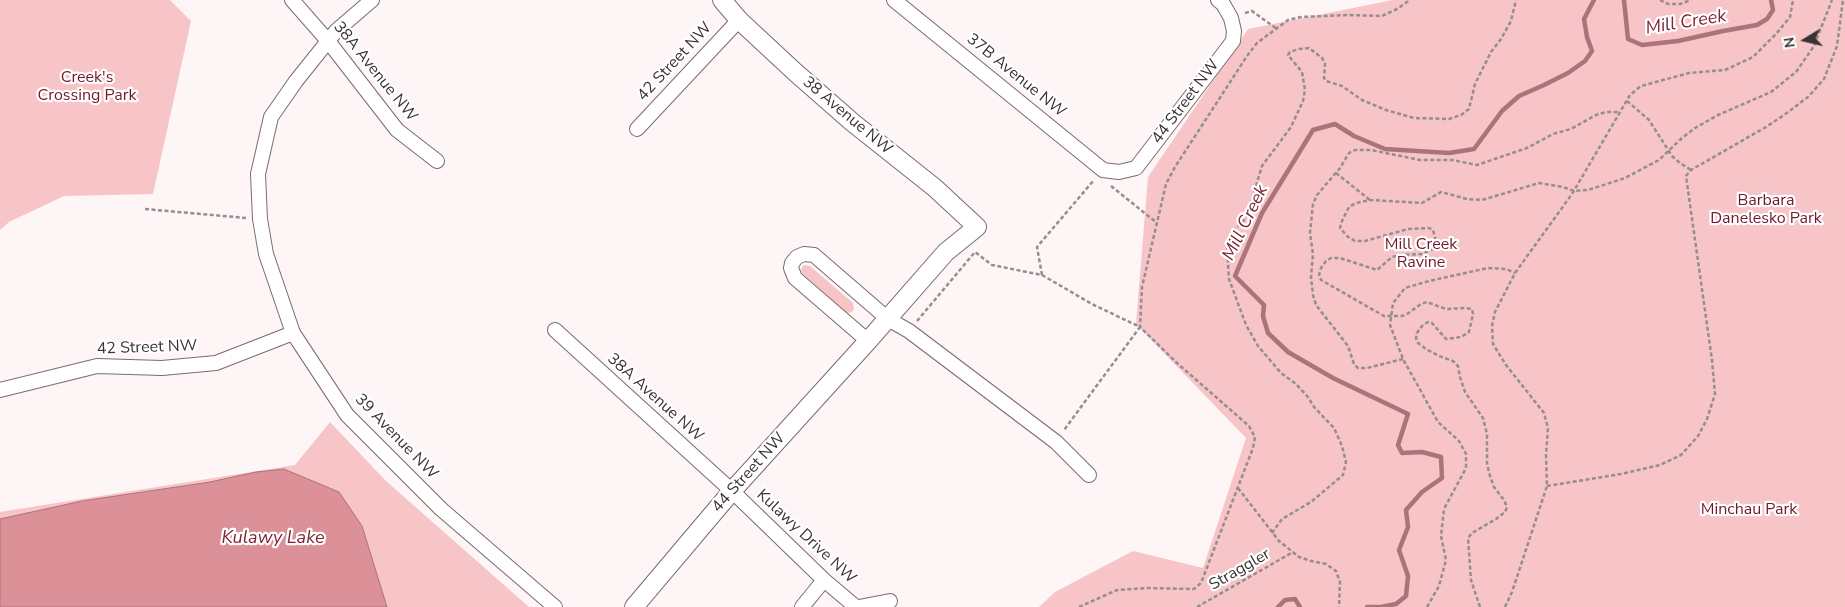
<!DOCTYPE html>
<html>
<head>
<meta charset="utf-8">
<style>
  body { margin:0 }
  #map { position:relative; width:1845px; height:607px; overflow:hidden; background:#fdf5f6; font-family:"Nunito Sans",sans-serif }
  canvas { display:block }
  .north { position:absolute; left:1780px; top:15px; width:50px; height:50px; -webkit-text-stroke:4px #fff; paint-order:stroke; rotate:261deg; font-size:14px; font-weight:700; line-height:20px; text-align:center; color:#3a3333 }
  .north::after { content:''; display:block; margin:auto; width:18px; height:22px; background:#3a3333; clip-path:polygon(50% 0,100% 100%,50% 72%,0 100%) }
</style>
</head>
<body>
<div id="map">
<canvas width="1845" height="607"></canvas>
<div class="north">N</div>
</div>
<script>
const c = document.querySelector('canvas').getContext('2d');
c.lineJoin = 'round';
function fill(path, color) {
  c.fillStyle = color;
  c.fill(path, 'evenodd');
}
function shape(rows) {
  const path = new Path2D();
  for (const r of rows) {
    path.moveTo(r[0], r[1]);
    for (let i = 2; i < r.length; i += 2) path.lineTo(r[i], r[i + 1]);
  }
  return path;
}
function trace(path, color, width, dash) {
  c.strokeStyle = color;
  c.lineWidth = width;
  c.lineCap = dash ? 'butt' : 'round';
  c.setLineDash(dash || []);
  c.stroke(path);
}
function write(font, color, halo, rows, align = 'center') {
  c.font = font + ' "Nunito Sans",sans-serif';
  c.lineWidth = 4.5;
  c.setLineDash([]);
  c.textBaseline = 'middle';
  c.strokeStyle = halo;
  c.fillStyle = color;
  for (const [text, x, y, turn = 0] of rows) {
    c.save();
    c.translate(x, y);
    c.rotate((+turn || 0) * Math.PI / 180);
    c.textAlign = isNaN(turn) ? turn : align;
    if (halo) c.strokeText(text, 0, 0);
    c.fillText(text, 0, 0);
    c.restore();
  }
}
const green = shape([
  [0,0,170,0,191,21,153,194,64,196,9,222,0,230],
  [1393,0,1845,0,1845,607,1039,607,1055,592,1133,551,1203,568,1246,438,1136,324,1148,177,1248,29],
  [804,265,810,266,853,303,854,310,850,313,846,312,803,274,801,269],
  [330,422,386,481,529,607,0,607,0,512,295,465]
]);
const water = shape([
  [284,469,339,492,362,526,387,607,0,607,0,519,82,501,210,482,256,472,284,469]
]);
const stream = shape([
  [1624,0,1628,39,1642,45,1678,41,1723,31,1757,25,1767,19,1773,10,1771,0],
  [1278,607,1285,600,1295,599,1300,607],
  [1367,607,1379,607],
  [1381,607,1396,604,1406,596,1408,576,1399,550,1408,527,1406,510,1422,492,1442,478,1441,457,1422,452,1402,453,1398,445,1408,414,1333,378,1288,352,1268,333,1263,316,1264,305,1235,276,1262,213,1313,130,1335,124,1354,136,1385,149,1449,153,1474,149,1502,111,1519,96,1544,85,1568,73,1585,61,1592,51,1587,37,1584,19,1594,0]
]);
const path = shape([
  [1660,0,1668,4,1680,4,1691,0],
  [1245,13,1252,11,1277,29],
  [1627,101,1649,120,1672,156,1680,163,1691,170],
  [1336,173,1370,200],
  [1111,186,1157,223],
  [145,209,246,218],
  [1042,275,1037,247,1094,180],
  [917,321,975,252,992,265,1042,275,1092,304,1140,327,1064,430],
  [1403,359,1367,368,1358,368,1354,364,1348,346,1316,305,1313,295,1311,277,1313,254,1310,233,1313,204,1317,195,1340,168,1349,153,1355,150,1371,150,1420,160,1452,160,1477,165,1527,148,1553,134,1571,129,1596,115,1606,112,1620,112],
  [1547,486,1621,474,1660,465,1681,455,1698,436,1707,419,1715,394,1712,360,1686,176,1691,170,1766,127,1784,115,1808,97,1824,79,1837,46,1843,0],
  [1238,488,1279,541,1299,557,1311,561,1326,564,1336,571,1340,582,1339,607],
  [1272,533,1282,519,1311,502,1343,475,1346,462,1342,446,1334,428,1314,407,1308,397,1296,384,1281,373,1258,346,1246,325,1229,279,1227,250,1232,231,1242,223,1247,215,1262,166,1291,127,1303,101,1305,90,1302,72,1288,55,1290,52,1299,49,1309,48,1322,58,1325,63,1324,78,1326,81,1342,86,1362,100,1386,110,1414,118,1449,119,1461,115,1469,109,1475,84,1491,52,1501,39,1511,21,1516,0],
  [1079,607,1117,590,1147,588,1194,589,1201,583,1253,448,1255,437,1249,426,1177,363,1140,327,1142,287,1166,184,1175,167,1247,56,1257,43,1288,20,1301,17,1349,15,1382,16,1397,9,1410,0],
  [1197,607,1293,552],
  [1427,607,1439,586,1446,560,1441,536,1444,509,1466,468,1466,454,1459,441,1438,422,1403,359,1390,325,1393,303,1405,288,1429,281,1488,268,1506,269,1515,273],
  [1480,607,1471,580,1468,538,1472,533,1496,519,1505,512,1507,507,1504,500,1494,487,1490,476,1487,464,1487,434,1483,418,1465,392,1460,377,1458,366,1453,361,1439,356,1426,349,1418,343,1416,338,1417,333,1422,326,1428,322,1432,323,1446,339,1461,337,1469,332,1473,314,1472,309,1465,308,1446,309,1427,302,1421,304,1407,314,1402,316,1384,316,1321,280,1319,275,1321,268,1326,261,1331,258,1340,258,1377,270,1392,257,1401,255,1422,254,1435,248,1437,245,1433,230,1429,228,1408,229,1365,241,1355,241,1348,237,1340,228,1342,221,1349,207,1356,203,1370,200,1422,203,1441,192,1467,199,1482,200,1539,183,1563,187,1574,191,1588,190,1625,178,1659,160,1682,138,1695,128,1718,115,1771,92,1796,72,1814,46,1832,0],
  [1505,607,1512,592,1547,486,1546,455,1548,428,1544,413,1506,365,1493,344,1492,326,1495,312,1515,273,1572,194,1630,95,1641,86,1689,73,1725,70,1753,57,1776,34,1790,17,1793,0]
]);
const minor = shape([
  [292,0,328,41,397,130,437,161],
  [372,0,336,31,296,81,271,117,258,174,260,219,266,254,293,333,347,415,441,509,555,607],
  [894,0,1103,170,1119,172,1136,168,1233,41,1234,31,1231,18,1223,4,1218,0],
  [637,129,739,20],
  [555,330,732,491,824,580,856,607],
  [868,341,795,278,791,268,792,263,797,257,804,254,814,255,888,319,909,331,1056,442,1089,475],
  [0,390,97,366,162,368,216,363,293,333],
  [802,607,824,580],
  [859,607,890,601]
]);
const tertiary = shape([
  [634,607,732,491,868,341,946,252,977,227,935,188,852,122,795,72,739,20,722,0]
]);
const streetNames = [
  ["42 Street NW",675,62,-47],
  ["38A Avenue NW",375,72,51],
  ["37B Avenue NW",1016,76,39],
  ["44 Street NW",1186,102,-53],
  ["38 Avenue NW",847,116,40],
  ["42 Street NW",147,348,-2],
  ["38A Avenue NW",655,398,42],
  ["39 Avenue NW",396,437,46],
  ["44 Street NW",749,473,-48],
  ["Kulawy Drive NW",806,537,43],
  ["Straggler",1240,570,-30]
];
const parkNames = [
  ["Creek's",87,78],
  ["Crossing Park",87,96],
  ["Barbara",1766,201],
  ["Danelesko Park",1766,219],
  ["Mill Creek",1421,245],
  ["Ravine",1421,263],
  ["Minchau Park",1749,510]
];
const waterNames = [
  ["Mill Creek",1686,23,-9],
  ["Mill Creek",1246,223,-64],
  ["Kulawy Lake",273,539]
];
fill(green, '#f7c4c8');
fill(water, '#dc9097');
trace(water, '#ab7479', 1);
trace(stream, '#ab7479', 4.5);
trace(minor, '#7c6b6c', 16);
trace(tertiary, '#7c6b6c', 20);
trace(path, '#958d8e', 2.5, [4, 2.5]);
trace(minor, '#fff', 14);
trace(tertiary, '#fff', 18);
write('16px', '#3a3333', '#fff', streetNames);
write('16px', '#71182b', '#fff', parkNames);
write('italic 18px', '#7e2535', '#fff', waterNames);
</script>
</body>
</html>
